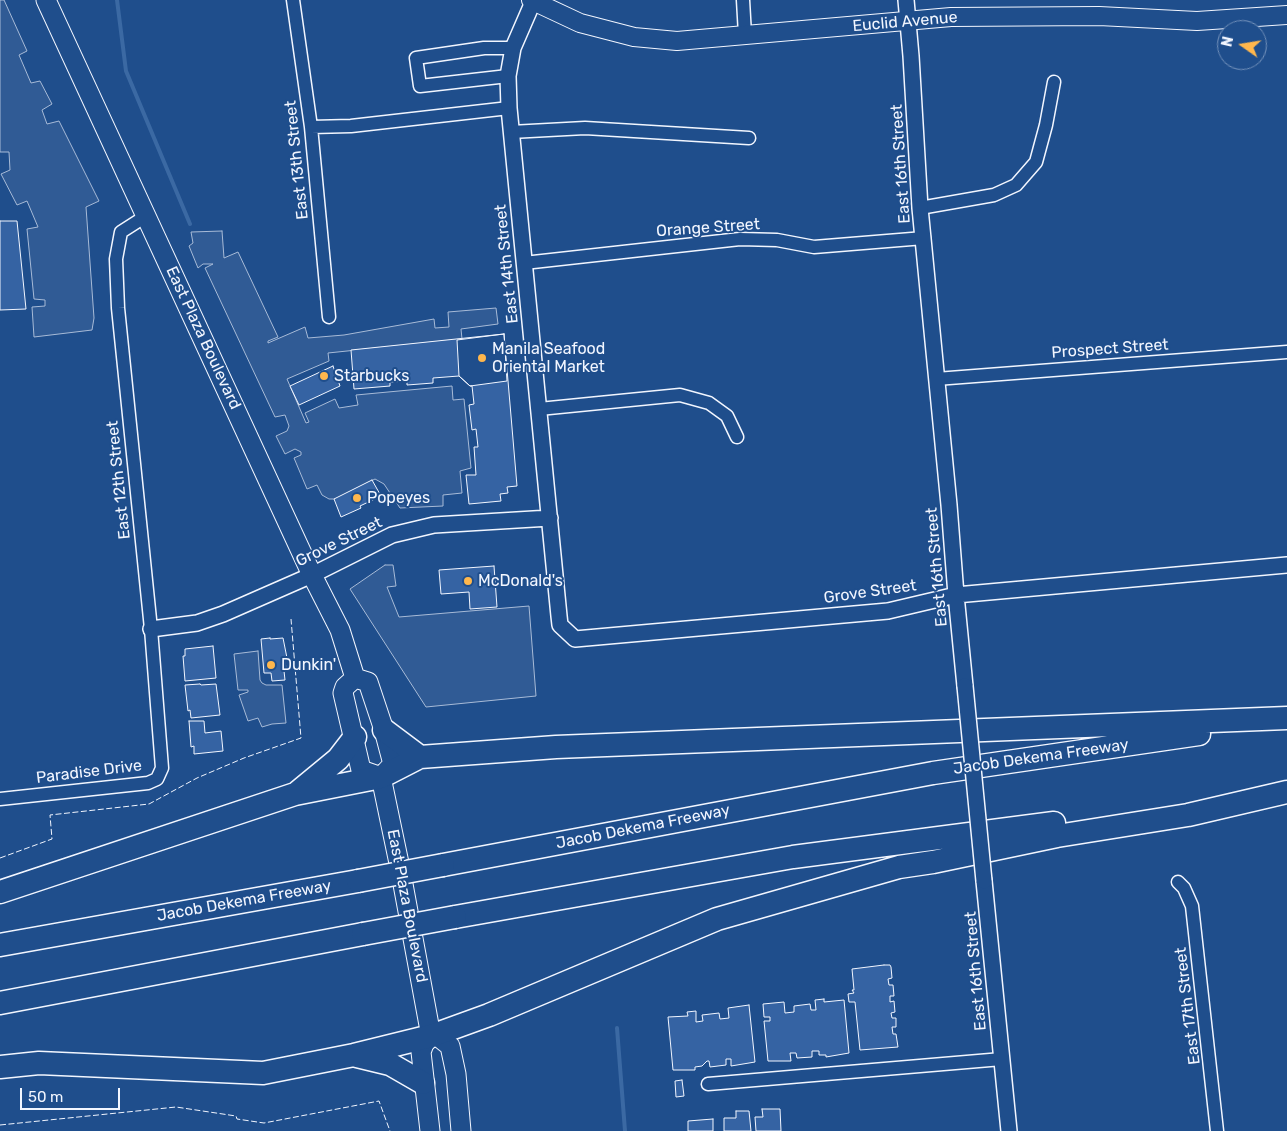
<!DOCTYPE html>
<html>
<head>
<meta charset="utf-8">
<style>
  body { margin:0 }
  #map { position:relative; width:1287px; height:1131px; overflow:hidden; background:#1f4e8c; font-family:Rubik,sans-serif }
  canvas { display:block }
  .north { position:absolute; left:1217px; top:20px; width:50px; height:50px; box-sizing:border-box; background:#1f4e8c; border:1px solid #7391ba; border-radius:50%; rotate:283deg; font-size:14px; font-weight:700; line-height:20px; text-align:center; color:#f2f6ff }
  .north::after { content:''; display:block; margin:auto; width:18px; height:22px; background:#ffb74d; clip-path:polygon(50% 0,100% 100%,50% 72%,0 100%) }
  .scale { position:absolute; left:20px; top:1088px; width:100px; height:22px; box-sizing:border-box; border:2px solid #f2f6ff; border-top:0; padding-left:6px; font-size:15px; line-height:18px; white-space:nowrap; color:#f2f6ff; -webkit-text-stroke:4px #1f4e8c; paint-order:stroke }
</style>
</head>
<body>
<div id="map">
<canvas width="1287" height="1131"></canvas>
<div class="north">N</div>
<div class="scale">50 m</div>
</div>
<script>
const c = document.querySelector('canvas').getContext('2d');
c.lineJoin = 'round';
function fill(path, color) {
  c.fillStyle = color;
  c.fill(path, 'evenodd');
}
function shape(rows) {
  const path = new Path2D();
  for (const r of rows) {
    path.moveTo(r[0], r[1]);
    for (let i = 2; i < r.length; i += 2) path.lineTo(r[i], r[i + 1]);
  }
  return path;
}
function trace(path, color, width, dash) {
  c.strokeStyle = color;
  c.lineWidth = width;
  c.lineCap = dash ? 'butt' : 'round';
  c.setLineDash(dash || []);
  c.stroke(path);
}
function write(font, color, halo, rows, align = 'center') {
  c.font = font + ' Rubik,sans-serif';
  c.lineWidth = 4;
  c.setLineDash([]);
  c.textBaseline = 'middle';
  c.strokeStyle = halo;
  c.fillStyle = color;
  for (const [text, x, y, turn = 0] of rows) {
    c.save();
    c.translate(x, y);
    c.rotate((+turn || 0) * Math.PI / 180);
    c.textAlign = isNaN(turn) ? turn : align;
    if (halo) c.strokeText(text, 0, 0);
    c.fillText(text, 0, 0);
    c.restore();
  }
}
const parking = shape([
  [0,0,4,0,27,51,19,55,31,83,40,81,52,104,42,110,47,124,59,121,99,201,86,207,94,318,92,330,34,337,32,307,45,306,45,300,34,299,27,229,38,227,27,201,17,205,1,174,10,170,9,152,0,152,0,0],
  [222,231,224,258,238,252,278,337,268,341,268,343,305,327,308,338,344,335,434,319,435,328,449,327,448,312,496,308,498,324,461,329,462,339,328,353,329,361,287,379,306,423,309,422,305,413,335,399,339,408,358,405,356,395,452,386,453,400,464,399,471,468,460,471,462,493,443,495,443,506,400,508,384,484,375,479,337,499,329,499,322,495,317,485,307,489,294,458,301,455,301,452,295,449,285,454,276,436,287,431,289,426,285,415,275,417,205,268,213,264,203,264,198,268,189,246,193,243,191,232,222,231],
  [385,565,393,565,396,586,387,587,399,617,529,606,536,696,426,707,350,589,385,565],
  [258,651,260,680,262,683,266,685,282,685,286,723,272,724,262,727,258,718,248,721,239,695,248,692,248,690,238,690,234,654,258,651]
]);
const stream = shape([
  [117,0,126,71,190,224],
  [617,1028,625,1131]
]);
const building = shape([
  [0,221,17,221,26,309,0,310,0,221],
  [504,334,507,381,470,386,459,376,457,340,504,334],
  [504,334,517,486,507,487,508,493,500,494,501,501,469,504,466,475,476,475,474,447,478,447,476,429,472,430,469,405,474,404,472,386,470,386,459,376,433,378,433,383,407,385,407,381,390,382,390,386,354,389,351,350,504,334],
  [333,366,340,386,299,405,290,386,333,366],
  [372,480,381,496,360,506,361,508,341,517,334,499,372,480],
  [494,566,497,607,470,609,469,592,441,594,439,570,494,566],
  [270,638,270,639,283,638,287,658,285,658,286,671,284,671,285,680,272,681,271,673,264,673,261,639,270,638],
  [213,646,216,678,185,681,183,656,185,656,185,649,213,646],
  [200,684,201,685,216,684,220,715,191,718,190,710,188,711,185,685,200,684],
  [189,721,204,721,205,733,221,731,223,751,194,754,194,746,191,747,189,721],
  [884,965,890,965,891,967,892,978,888,979,889,985,893,985,894,996,890,996,890,1002,894,1001,895,1012,891,1013,892,1018,896,1018,896,1027,892,1027,893,1034,896,1034,898,1047,860,1050,855,1002,849,1002,848,994,854,993,852,990,854,990,852,969,884,965],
  [824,999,824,1002,844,1000,849,1053,826,1057,826,1055,819,1055,819,1051,812,1051,812,1057,797,1058,796,1053,790,1053,791,1061,768,1061,764,1021,770,1021,770,1017,764,1017,763,1004,784,1002,785,1013,794,1012,794,1006,810,1004,811,1010,816,1010,815,1000,824,999],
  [749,1005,755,1062,731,1066,731,1059,726,1059,726,1065,710,1067,709,1061,707,1061,702,1066,695,1067,695,1070,673,1070,668,1017,688,1016,687,1012,696,1011,696,1022,703,1021,702,1015,719,1013,720,1019,729,1018,728,1008,749,1005],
  [682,1080,684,1096,676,1097,675,1081,682,1080],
  [762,1109,780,1109,781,1131,756,1131,755,1117,763,1117,762,1109],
  [736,1111,749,1111,751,1131,724,1131,724,1118,736,1118,736,1111],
  [713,1119,713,1131,688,1131,688,1121,713,1119]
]);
const minor = shape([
  [293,0,311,127,329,317],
  [743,0,745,35],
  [508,76,420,86,416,58,484,48,513,48],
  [311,127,351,126,509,108],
  [511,132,585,128,749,138],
  [920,208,994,195,1016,185,1036,162,1046,125,1054,82],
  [524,263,740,239,777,240,814,247,924,238],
  [936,379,1287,352],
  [539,409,680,395,709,403,727,416,737,437],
  [0,799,148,783,157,779,162,768,151,629,118,308,116,259,121,232,146,216],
  [1178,882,1184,888,1192,906,1217,1131],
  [708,1084,1002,1059]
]);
const tertiary = shape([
  [906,0,911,56,920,208,949,505,956,595,965,686],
  [533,2,513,48,508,76,509,108,559,616,560,625,575,639,888,611,956,595,1287,565],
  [151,629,197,623,223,614,312,575,392,535,434,525,550,518],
  [984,881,1009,1131]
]);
const secondary = shape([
  [531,0,580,23,634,37,677,41,951,17,1099,16,1197,21,1287,15]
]);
const primary = shape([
  [46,0,312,575,340,630,355,678],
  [355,678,345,687,343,693,361,770,381,777],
  [355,678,368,682,384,730,393,764,381,777],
  [381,777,400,868,431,1036],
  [431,1036,440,1038,450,1046,456,1074,461,1131],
  [430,1131,421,1052,424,1044,431,1036]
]);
const motorway = shape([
  [384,730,420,757],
  [298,792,338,759,355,737],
  [443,865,933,773,1199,734],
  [0,892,295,794,381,777,420,757,556,747,1287,718],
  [455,917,793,857,1054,823],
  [0,945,358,881],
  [0,1003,363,934],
  [357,1056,390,1064,423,1083],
  [0,1067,39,1063,263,1073,354,1055,431,1036,489,1015,717,919,899,867,933,862,1057,836,1188,815,1287,792]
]);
const tertiaryBridge = shape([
  [965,686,984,881]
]);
const motorwayBridge = shape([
  [358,881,443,865],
  [363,934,455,917]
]);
const fence = shape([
  [0,858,52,839,50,815,149,804,197,778,244,758,301,738,291,619],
  [0,1125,176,1107,236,1116,237,1119,264,1123,379,1101,390,1131]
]);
const markers = [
  [482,358,5,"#ffb74d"],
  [324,376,5,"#ffb74d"],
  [357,498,5,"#ffb74d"],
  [468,581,5,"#ffb74d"],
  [271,665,5,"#ffb74d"]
];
const streetNames = [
  ["Euclid Avenue",905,22,-5],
  ["East 13th Street",297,160,-96],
  ["East 16th Street",901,164,-94],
  ["Orange Street",708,228,-4],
  ["East 14th Street",507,264,-96],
  ["East Plaza Boulevard",203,338,65],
  ["Prospect Street",1110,349,-4],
  ["East 12th Street",119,480,-96],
  ["Grove Street",339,542,-26],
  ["East 16th Street",937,567,-95],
  ["Grove Street",870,592,-8],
  ["Jacob Dekema Freeway",1041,757,-8],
  ["Paradise Drive",89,772,-7],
  ["Jacob Dekema Freeway",643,827,-11],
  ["Jacob Dekema Freeway",244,901,-10],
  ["East Plaza Boulevard",407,906,79],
  ["East 16th Street",976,971,-95],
  ["East 17th Street",1188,1006,-97]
];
const poiNames = [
  ["Manila Seafood",492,349],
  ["Oriental Market",492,367],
  ["Starbucks",334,376],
  ["Popeyes",367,498],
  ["McDonald's",478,581],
  ["Dunkin'",281,665]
];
fill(parking, '#305b95');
trace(parking, '#a8bbd7', 1);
trace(stream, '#3b69a3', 4);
fill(building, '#3563a3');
trace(building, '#f2f6ff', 1);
trace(minor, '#f2f6ff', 15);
trace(tertiary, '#f2f6ff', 18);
trace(secondary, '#f2f6ff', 20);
trace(primary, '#f2f6ff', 21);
trace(motorway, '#f2f6ff', 25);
trace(minor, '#1f4e8c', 12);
trace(tertiary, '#1f4e8c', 15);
trace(secondary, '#1f4e8c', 18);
trace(primary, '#1f4e8c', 19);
trace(motorway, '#1f4e8c', 22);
trace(tertiaryBridge, '#f2f6ff', 18, []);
trace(motorwayBridge, '#f2f6ff', 25, []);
trace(tertiaryBridge, '#1f4e8c', 15);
trace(motorwayBridge, '#1f4e8c', 22);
trace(fence, '#f2f6ff', 1, [6, 2.5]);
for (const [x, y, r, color] of markers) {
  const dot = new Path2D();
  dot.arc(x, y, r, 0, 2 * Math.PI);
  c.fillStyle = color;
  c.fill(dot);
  trace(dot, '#1f4e8c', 2);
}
write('16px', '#f2f6ff', '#1f4e8c', streetNames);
write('16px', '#f2f6ff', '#1f4e8c', poiNames, 'left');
</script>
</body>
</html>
